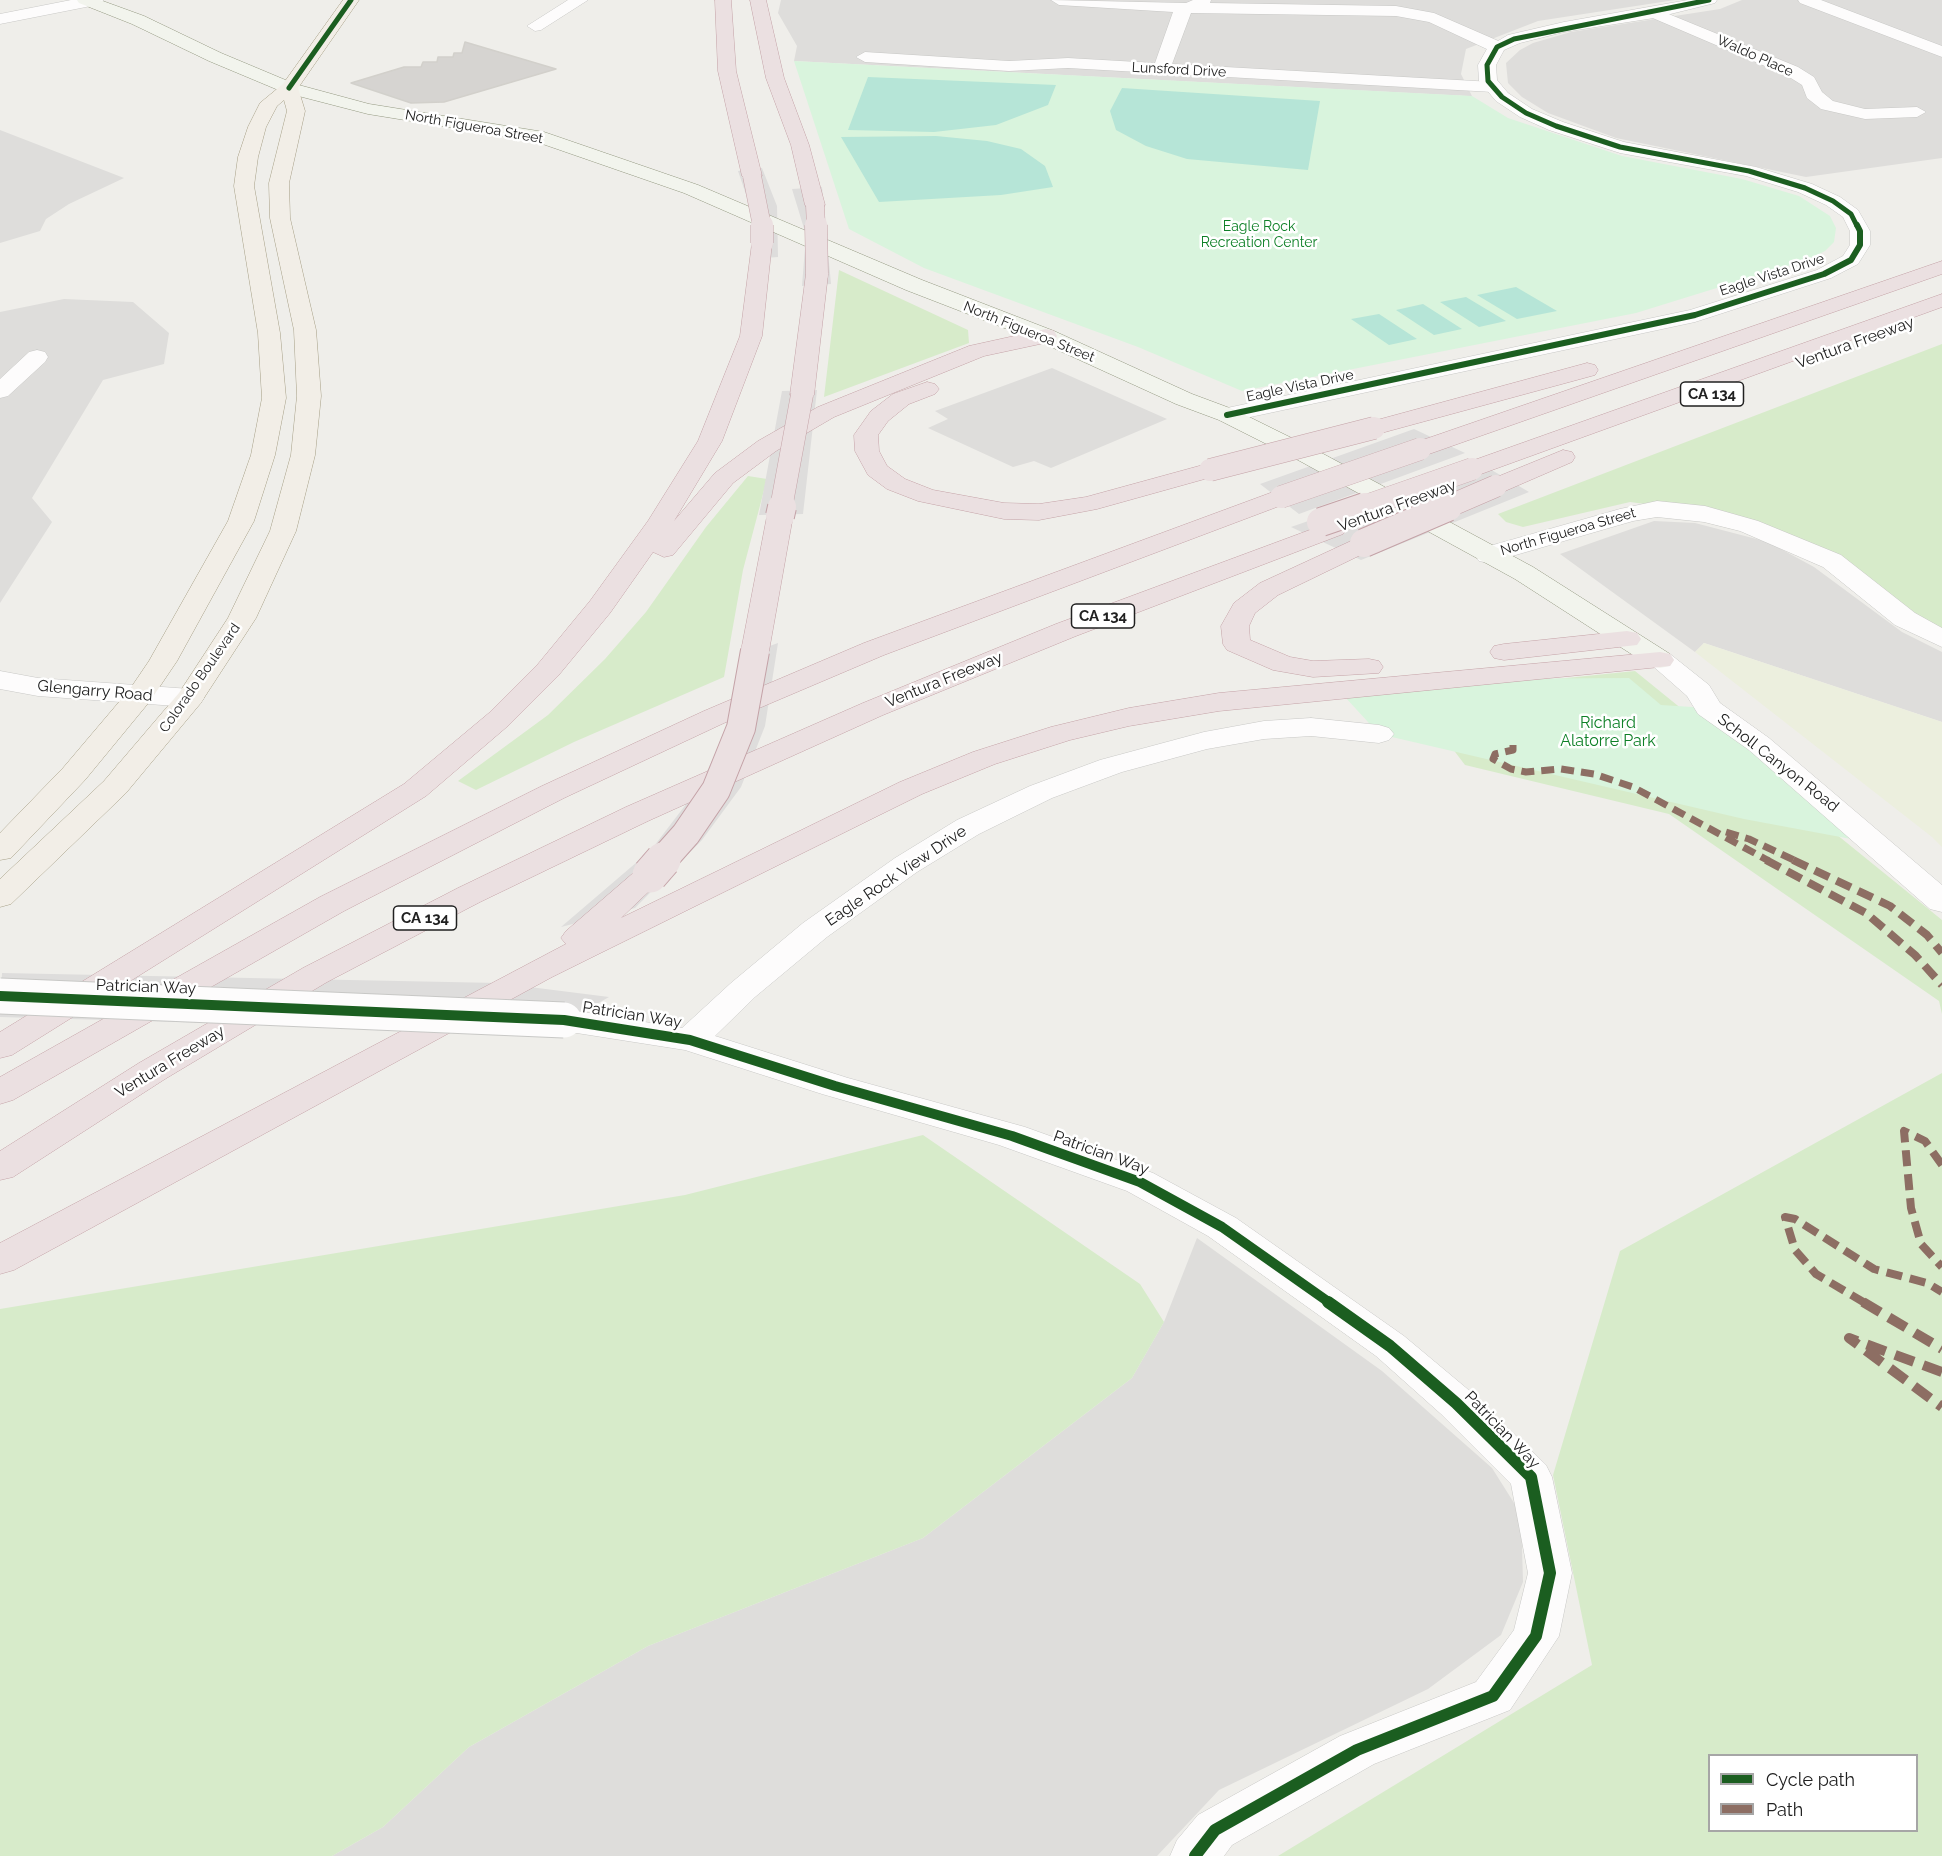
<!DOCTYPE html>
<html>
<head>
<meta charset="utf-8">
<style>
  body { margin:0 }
  #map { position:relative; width:1942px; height:1856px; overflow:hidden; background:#efeeea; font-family:Raleway,sans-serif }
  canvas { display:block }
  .legend { position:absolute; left:1708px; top:1754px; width:210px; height:78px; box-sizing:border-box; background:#fff; border:2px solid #a6a6a6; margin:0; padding:8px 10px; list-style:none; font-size:18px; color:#212121 }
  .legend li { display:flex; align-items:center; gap:12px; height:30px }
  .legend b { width:30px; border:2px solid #a6a6a6 }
</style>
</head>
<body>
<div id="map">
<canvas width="1942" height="1856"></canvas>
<ul class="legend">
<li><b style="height:8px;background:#1b5e20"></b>Cycle path</li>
<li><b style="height:8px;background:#8d6e63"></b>Path</li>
</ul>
</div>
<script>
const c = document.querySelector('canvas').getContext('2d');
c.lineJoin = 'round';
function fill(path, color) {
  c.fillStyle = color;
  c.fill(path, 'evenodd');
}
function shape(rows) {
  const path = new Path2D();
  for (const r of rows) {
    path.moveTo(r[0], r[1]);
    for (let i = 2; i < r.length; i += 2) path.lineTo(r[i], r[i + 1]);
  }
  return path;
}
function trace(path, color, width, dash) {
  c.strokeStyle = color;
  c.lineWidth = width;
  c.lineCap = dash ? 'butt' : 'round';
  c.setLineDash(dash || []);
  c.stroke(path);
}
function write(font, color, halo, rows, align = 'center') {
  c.font = font + ' Raleway,sans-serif';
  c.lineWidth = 5;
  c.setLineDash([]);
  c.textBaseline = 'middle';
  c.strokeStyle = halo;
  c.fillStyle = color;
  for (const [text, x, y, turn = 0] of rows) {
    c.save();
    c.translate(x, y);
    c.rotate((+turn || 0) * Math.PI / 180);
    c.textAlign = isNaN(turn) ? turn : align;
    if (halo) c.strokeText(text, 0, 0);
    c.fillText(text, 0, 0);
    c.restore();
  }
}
const residential = shape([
  [781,0,1675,0,1538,21,1466,49,1461,74,1472,96,1470,96,1514,145,1468,96,794,61,797,46,778,13],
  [1742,0,1942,0,1942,158,1806,177,1616,138,1548,113,1522,97,1508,83,1506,63,1520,50,1533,43,1571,32,1720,9],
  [0,130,124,178,69,204,46,219,40,231,0,243],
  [64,299,133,302,169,333,164,364,103,380,32,498,52,522,0,603,0,312],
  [1052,368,1167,419,1051,468,1034,461,1013,467,928,428,948,419,935,411],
  [1654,521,1695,523,1768,542,1814,567,1902,632,1942,652,1942,722,1704,643,1695,652,1560,554],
  [1197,1238,1382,1371,1492,1468,1521,1514,1523,1582,1501,1635,1428,1689,1219,1790,1157,1856,332,1856,383,1827,469,1747,648,1646,923,1538,1132,1378,1164,1322]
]);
const farmland = shape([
  [1704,643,1942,722,1942,847,1932,837,1695,652]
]);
const grass = shape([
  [839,270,968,330,969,343,824,397],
  [1942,344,1942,634,1828,553,1734,516,1630,502,1523,527,1506,522,1498,514],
  [748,476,767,479,743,570,724,677,574,742,476,790,458,781,548,715,605,659,646,612,706,527],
  [1635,671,1942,920,1942,1014,1939,1001,1669,814,1465,765,1411,694],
  [1942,1073,1942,1856,1278,1856,1592,1665,1553,1475,1620,1251],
  [1710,1756,1916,1756,1916,1830,1710,1830],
  [923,1135,1140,1284,1164,1322,1132,1378,923,1538,648,1646,469,1747,383,1827,332,1856,0,1856,0,1309,685,1195]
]);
const park = shape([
  [794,61,1472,96,1508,118,1622,156,1742,179,1799,196,1830,216,1836,228,1834,242,1825,251,1807,260,1636,313,1242,391,1138,347,924,268,849,229],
  [1629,678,1661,705,1708,708,1878,844,1744,819,1379,734,1345,697,1460,679]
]);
const pitch = shape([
  [868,77,1056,85,1048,105,996,125,934,132,848,130],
  [1122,88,1320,101,1308,170,1187,159,1146,146,1116,130,1110,111],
  [936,136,987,141,1021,149,1045,166,1053,187,1001,195,879,202,841,137],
  [1516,287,1557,311,1517,319,1477,295],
  [1466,297,1506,321,1479,327,1440,302],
  [1423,304,1462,329,1434,335,1396,310],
  [1379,314,1417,339,1389,345,1351,319]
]);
const pier = shape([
  [762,168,777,206,778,257,752,259,752,212,738,171],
  [822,187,831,284,802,286,806,235,792,189],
  [817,390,803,514,759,515,782,391],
  [1414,429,1465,453,1299,514,1260,484],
  [1478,462,1529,492,1361,560,1291,527],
  [778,643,765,726,741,787,702,840,635,908,561,927,651,850,700,786,725,733,742,656],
  [2,973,498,983,609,997,541,1036,457,1030,0,1017]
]);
const building = shape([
  [465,42,556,69,444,102,411,103,351,83,404,67,421,67,423,62,437,62,438,57,453,57,454,53,462,53,465,42]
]);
const minor = shape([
  [568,0,588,0,541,30,535,31,527,26,568,0],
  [1051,0,1186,3,1193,0,1211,0,1210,3,1396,6,1434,13,1503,43,1506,47,1497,52,1491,51,1429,22,1396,16,1191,13,1172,64,1493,82,1502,87,1493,92,1068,68,1009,71,865,62,856,57,865,52,1009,61,1068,58,1155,63,1173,12,1059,5,1051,0],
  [1798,0,1821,0,1942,46,1942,57,1800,3,1798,0],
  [1654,8,1798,67,1814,77,1822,92,1833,101,1865,109,1917,107,1926,112,1917,117,1865,119,1821,109,1807,98,1802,85,1786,75,1648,16,1646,13,1654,8],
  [37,350,45,352,48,357,45,362,8,396,0,398,0,379,29,352,37,350],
  [1657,501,1705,506,1758,521,1841,555,1915,613,1942,628,1942,647,1895,625,1823,567,1740,531,1704,522,1657,517,1633,521,1488,563,1479,561,1475,555,1479,549,1620,509,1657,501],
  [0,671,38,678,190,689,200,692,204,698,200,704,190,707,38,696,0,689,0,671],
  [1311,718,1379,725,1389,728,1394,734,1389,740,1379,743,1311,736,1264,739,1207,749,1122,772,1052,798,979,834,917,872,827,937,755,997,715,1036,848,1078,1025,1127,1153,1173,1236,1218,1404,1336,1471,1392,1546,1465,1552,1477,1572,1573,1559,1636,1510,1710,1374,1764,1232,1845,1224,1856,1170,1856,1177,1840,1198,1815,1340,1736,1476,1682,1514,1630,1528,1573,1511,1484,1441,1414,1376,1356,1208,1236,1127,1191,999,1145,822,1094,685,1050,564,1031,552,1028,547,1020,552,1012,564,1009,682,1028,731,983,803,923,895,858,957,820,1030,786,1100,760,1204,732,1264,721,1311,718]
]);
const tertiary = shape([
  [71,0,104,0,96,5,0,24,0,14,71,0],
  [1688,0,1717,0,1715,3,1654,18,1564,32,1520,43,1504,50,1496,65,1497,80,1508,93,1532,109,1563,122,1624,142,1756,167,1812,184,1840,197,1858,210,1870,231,1870,245,1858,264,1831,278,1695,322,1227,422,1219,420,1215,415,1219,410,1227,408,1690,310,1817,270,1843,256,1850,245,1850,231,1843,217,1826,205,1798,192,1746,176,1620,153,1549,130,1520,117,1496,101,1479,81,1478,65,1488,47,1508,35,1564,22,1688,0],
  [1660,652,1670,654,1709,685,1720,703,1769,738,1942,885,1942,912,1930,909,1749,750,1698,714,1687,696,1646,660,1650,654,1660,652]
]);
const secondary = shape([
  [77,0,100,0,144,16,221,53,295,84,369,104,544,132,698,185,922,280,1054,331,1192,394,1235,410,1316,450,1533,567,1670,654,1674,660,1670,666,1660,668,1650,666,1515,579,1298,460,1219,420,1176,404,1038,341,906,290,684,193,534,141,368,114,283,92,209,61,132,24,79,3,77,0]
]);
const primary = shape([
  [343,0,359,0,298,88,305,111,289,183,290,218,316,330,321,396,315,455,296,531,256,618,200,704,126,793,11,904,0,907,0,879,104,781,179,693,228,618,270,531,291,455,297,396,294,330,270,218,269,183,287,111,284,100,277,106,266,127,258,157,254,186,280,333,286,398,275,455,254,521,177,661,150,701,85,780,11,858,0,860,0,833,63,768,130,689,149,661,228,521,251,455,262,398,258,333,234,186,238,157,248,127,260,103,283,84,343,0]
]);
const motorway = shape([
  [715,0,731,0,736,71,762,176,752,182,742,176,718,71,715,0],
  [750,0,766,0,784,78,809,145,825,205,822,209,815,211,808,209,805,205,791,145,766,78,750,0],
  [762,237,769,239,772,243,762,336,722,441,674,521,715,473,758,441,818,407,969,346,1046,329,1054,331,1057,336,1054,341,984,356,834,417,776,451,733,483,673,555,664,557,653,552,610,613,558,676,509,725,426,796,12,1055,0,1058,0,1032,404,784,489,713,538,664,590,601,648,521,698,441,740,336,752,243,755,239,762,237],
  [1942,261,1942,274,1429,454,1420,456,1411,454,1408,449,1411,444,1942,261],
  [817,268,824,270,828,274,814,395,810,400,802,402,794,400,790,395,806,274,810,270,817,268],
  [1942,294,1942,307,1481,474,1472,476,1463,474,1460,469,1463,464,1942,294],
  [1587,363,1595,365,1598,370,1595,375,1374,435,1366,433,1362,428,1366,423,1587,363],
  [927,382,935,384,939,389,935,394,909,404,888,421,878,435,879,451,887,466,905,479,933,490,1004,503,1039,504,1086,497,1210,463,1219,465,1222,470,1219,475,1097,509,1039,520,1004,519,918,501,887,489,868,475,855,451,854,435,871,411,893,394,927,382],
  [1563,450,1572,452,1575,457,1572,462,1505,491,1496,493,1487,491,1484,486,1487,481,1563,450],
  [1281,489,1290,492,1294,497,1290,502,884,655,724,723,564,798,344,911,13,1100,0,1104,0,1077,320,897,542,786,704,711,864,643,1281,489],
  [780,508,789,511,793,516,769,651,765,657,755,659,745,657,741,651,767,516,771,511,780,508],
  [1334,521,1343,524,1347,529,1343,534,1076,636,883,715,648,821,480,902,327,982,165,1079,13,1177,0,1180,0,1151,139,1063,303,968,458,888,626,807,863,703,1056,624,1334,521],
  [1364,535,1373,537,1377,543,1373,549,1278,595,1255,613,1249,626,1250,640,1290,657,1313,661,1369,659,1379,661,1383,667,1379,673,1313,677,1273,670,1227,650,1223,644,1221,626,1234,603,1260,583,1364,535],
  [1627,631,1637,633,1641,639,1637,645,1504,660,1494,658,1490,652,1494,646,1504,644,1627,631],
  [1660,652,1670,654,1674,660,1670,666,1219,711,1129,726,1070,740,995,764,922,794,552,977,14,1270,0,1274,0,1243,566,944,561,938,566,931,639,868,650,865,661,868,666,875,621,918,900,782,973,752,1051,727,1129,708,1219,693,1660,652]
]);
const minorBridge = shape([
  [0,996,564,1020]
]);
const motorwayBridgeFar3 = shape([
  [752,176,762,226],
  [815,205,816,226]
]);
const motorwayBridgeFar2 = shape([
  [762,225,762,243],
  [816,225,817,274],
  [1210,470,1374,428],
  [1281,497,1420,449],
  [781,508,802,395],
  [1360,508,1472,469],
  [1445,508,1496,486]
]);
const motorwayBridgeFar1 = shape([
  [780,516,782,507],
  [1321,522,1365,507],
  [1364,543,1448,507],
  [662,861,686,834,716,790,741,728,755,651]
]);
const motorwayBridge = shape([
  [650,875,663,860]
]);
const quietFar2 = shape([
  [1513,745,1513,750,1495,754,1493,759,1511,769,1526,772,1561,769,1594,774,1633,787,1769,861],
  [1726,832,1749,839,1796,861]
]);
const quietFar1 = shape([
  [1766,860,1866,913,1915,955,1942,985],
  [1793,860,1890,906,1927,935,1942,953],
  [1942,1165,1925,1141,1904,1131,1911,1208,1921,1244,1942,1267],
  [1865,1303,1816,1274,1795,1250,1785,1217,1795,1219,1874,1269,1927,1283,1942,1292]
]);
const quiet = shape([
  [1863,1302,1942,1349],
  [1942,1372,1849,1338,1942,1407]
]);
const cyclewayFar3 = shape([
  [1709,0,1514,39,1497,47,1487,65,1488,81,1502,97,1526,113,1556,126,1620,147,1749,171,1805,188,1833,201,1851,214,1857,226],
  [289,88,351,0]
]);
const cyclewayFar2 = shape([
  [1227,415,1695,315,1824,274,1851,260,1860,245,1860,231,1857,225]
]);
const cyclewayFar1 = shape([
  [0,996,564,1020,690,1040,835,1086,1012,1136,1140,1182,1222,1227,1330,1303]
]);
const cycleway = shape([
  [1195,1856,1215,1830,1357,1750,1493,1696,1536,1636,1550,1573,1531,1477,1456,1403,1390,1346,1328,1302]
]);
const farStreetnames = [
  ["Waldo Place",1755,56,24],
  ["Lunsford Drive",1179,70,3],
  ["North Figueroa Street",474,127,10],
  ["Eagle Vista Drive",1772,275,-18],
  ["North Figueroa Street",1029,332,22],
  ["Eagle Vista Drive",1300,386,-12],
  ["North Figueroa Street",1568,532,-16],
  ["Colorado Boulevard",200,678,-55]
];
const farParknames = [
  ["Eagle Rock",1259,227],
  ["Recreation Center",1259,243]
];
const shields = [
  [1712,394,63],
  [1103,616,63],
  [425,918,63]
];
const shieldNames = [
  ["CA 134",1712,394],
  ["CA 134",1103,616],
  ["CA 134",425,918]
];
const streetNames = [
  ["Ventura Freeway",1855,343,-20],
  ["Ventura Freeway",1397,506,-20],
  ["Ventura Freeway",944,680,-22],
  ["Glengarry Road",95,691,5],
  ["Scholl Canyon Road",1778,763,38],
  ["Eagle Rock View Drive",896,876,-34],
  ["Patrician Way",146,987,2],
  ["Patrician Way",632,1015,9],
  ["Ventura Freeway",170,1062,-31],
  ["Patrician Way",1101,1153,20],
  ["Patrician Way",1502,1430,46]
];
const parkNames = [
  ["Richard",1608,723],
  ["Alatorre Park",1608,741]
];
fill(residential, '#dedddb');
fill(farmland, '#ecefde');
fill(grass, '#d7ebca');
fill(park, '#d9f4dd');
fill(pitch, '#b6e5d7');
fill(pier, '#dedddc');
fill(building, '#d6d4d1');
trace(building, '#d2d0cb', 1.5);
trace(minor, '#c8c8c6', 1);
trace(tertiary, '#c8c8c6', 1);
trace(secondary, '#949982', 1);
trace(primary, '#a69f86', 1);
trace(motorway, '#c4a2a7', 1);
fill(minor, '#fdfcfc');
fill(tertiary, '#fdfcfc');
fill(secondary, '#f2f4ed');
fill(primary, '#f2eee7');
fill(motorway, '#ebe0e1');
trace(minorBridge, '#c8c8c6', 37, []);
trace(motorwayBridgeFar3, '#c4a2a7', 19, []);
trace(motorwayBridgeFar2, '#c4a2a7', 23, []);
trace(motorwayBridgeFar1, '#c4a2a7', 30, []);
trace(motorwayBridge, '#c4a2a7', 37, []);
trace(minorBridge, '#fdfcfc', 35);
trace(motorwayBridgeFar3, '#ebe0e1', 18);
trace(motorwayBridgeFar2, '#ebe0e1', 22);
trace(motorwayBridgeFar1, '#ebe0e1', 28);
trace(motorwayBridge, '#ebe0e1', 35);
trace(quietFar2, '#8d6e63', 7, [13, 7]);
trace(quietFar1, '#8d6e63', 8, [16, 8]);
trace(quiet, '#8d6e63', 10, [20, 10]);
trace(cyclewayFar3, '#1b5e20', 5);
trace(cyclewayFar2, '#1b5e20', 6);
trace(cyclewayFar1, '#1b5e20', 10);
trace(cycleway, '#1b5e20', 12);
write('14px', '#212121', '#fff', farStreetnames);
write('14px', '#0e8027', '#fff', farParknames);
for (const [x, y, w] of shields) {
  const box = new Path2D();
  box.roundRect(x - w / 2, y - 12, w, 24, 4.5);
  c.fillStyle = '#fff';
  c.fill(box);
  trace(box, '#212121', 1.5);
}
write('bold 15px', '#212121', null, shieldNames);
write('16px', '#212121', '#fff', streetNames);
write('16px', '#0e8027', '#fff', parkNames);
</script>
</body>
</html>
